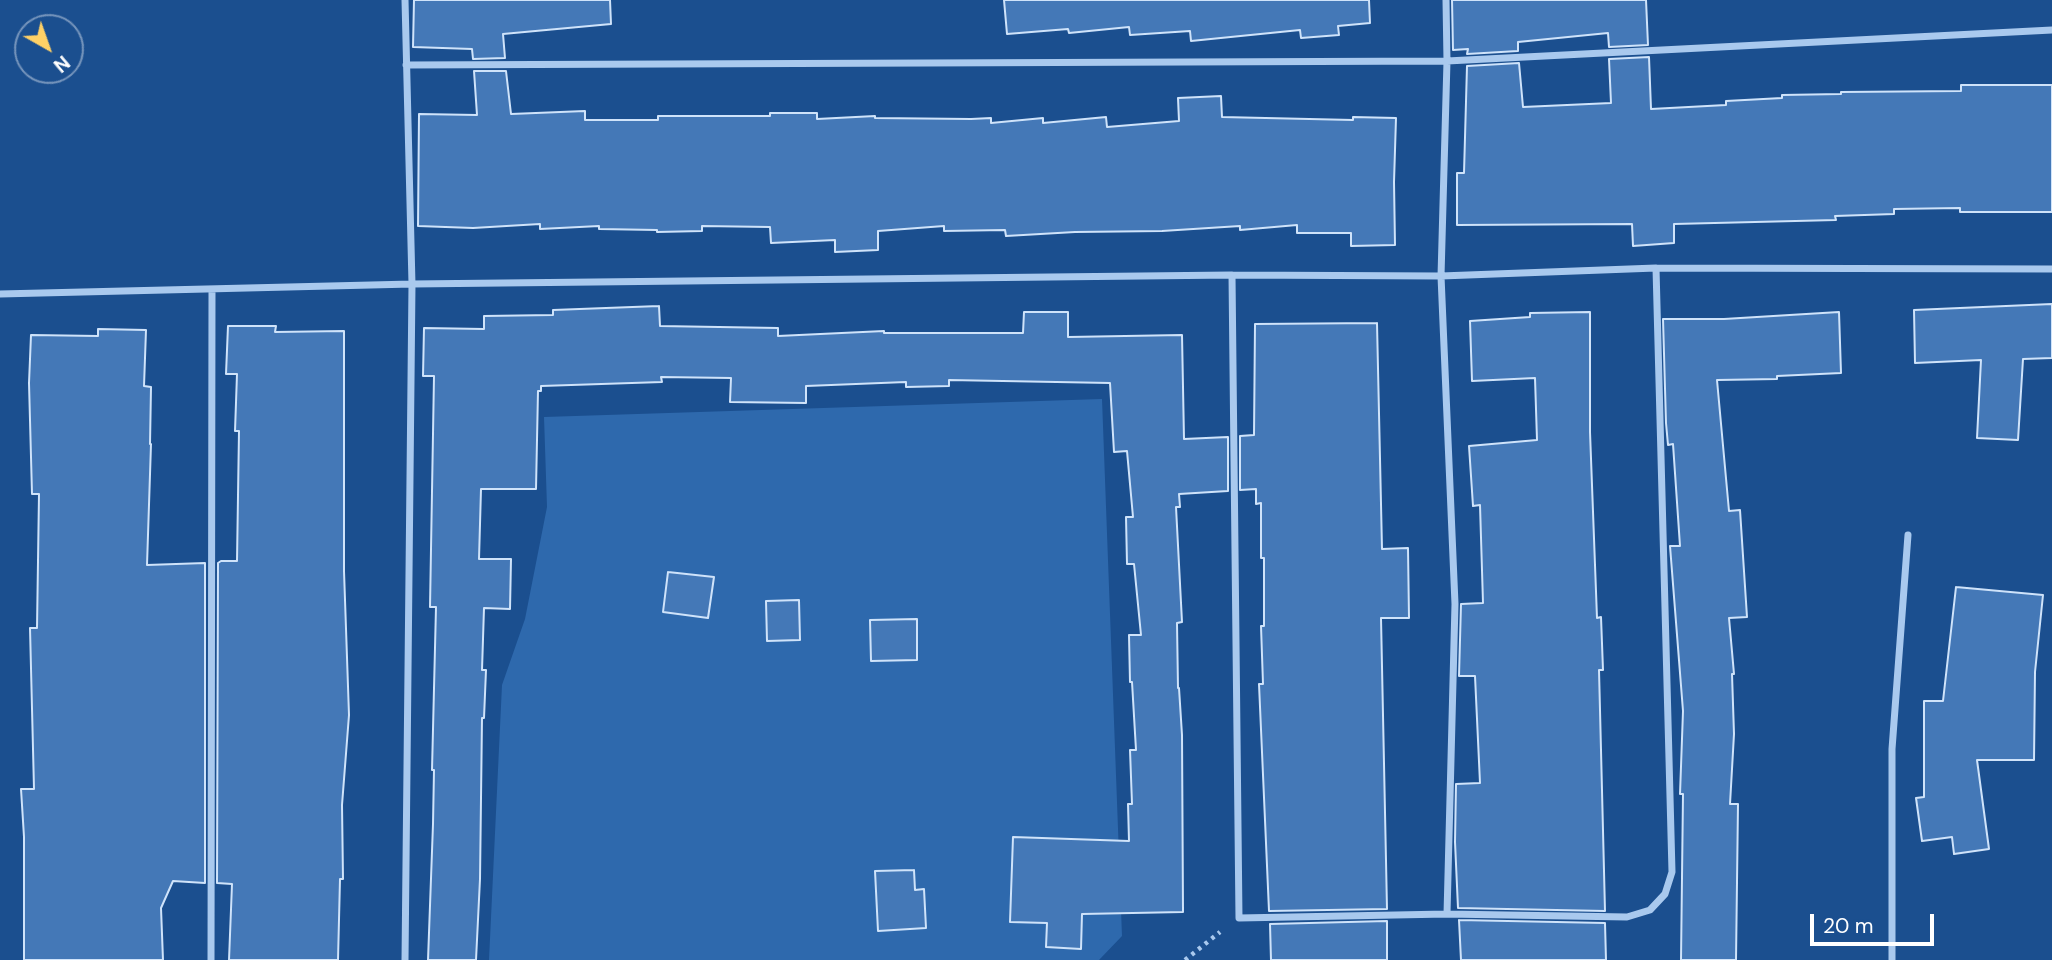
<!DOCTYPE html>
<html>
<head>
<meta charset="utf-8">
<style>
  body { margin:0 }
  #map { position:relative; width:2052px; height:960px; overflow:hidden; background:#1b4f8f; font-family:"DM Sans",sans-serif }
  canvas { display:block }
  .north { position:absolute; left:14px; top:14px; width:70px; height:70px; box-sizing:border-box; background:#1b4f8f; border:2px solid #7695bc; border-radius:50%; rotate:140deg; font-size:19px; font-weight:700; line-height:28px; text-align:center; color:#fff }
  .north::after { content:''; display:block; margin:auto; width:24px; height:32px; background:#ffd166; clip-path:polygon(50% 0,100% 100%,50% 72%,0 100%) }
  .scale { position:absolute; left:1810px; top:914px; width:124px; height:32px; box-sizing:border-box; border:4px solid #fff; border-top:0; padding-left:9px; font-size:21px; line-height:24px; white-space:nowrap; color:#fff; -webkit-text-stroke:5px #1b4f8f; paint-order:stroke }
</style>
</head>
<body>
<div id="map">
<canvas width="2052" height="960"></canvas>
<div class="north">N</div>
<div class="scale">20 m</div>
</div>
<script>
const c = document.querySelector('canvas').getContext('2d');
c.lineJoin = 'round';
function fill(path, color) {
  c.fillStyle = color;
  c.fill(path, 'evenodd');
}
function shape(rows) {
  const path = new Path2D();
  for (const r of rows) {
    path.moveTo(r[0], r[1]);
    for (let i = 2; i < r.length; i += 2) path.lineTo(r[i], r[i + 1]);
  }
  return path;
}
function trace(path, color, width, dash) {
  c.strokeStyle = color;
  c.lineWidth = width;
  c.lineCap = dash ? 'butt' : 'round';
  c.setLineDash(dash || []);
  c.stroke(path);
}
const green = shape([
  [1102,399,1122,936,1099,960,489,960,502,685,525,619,547,507,544,417]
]);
const building = shape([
  [414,0,610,0,611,24,503,34,505,58,473,59,472,49,413,47,414,0],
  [1004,0,1369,0,1370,23,1338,26,1339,35,1301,38,1300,30,1191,41,1190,31,1130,35,1129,27,1069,33,1068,29,1007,34,1004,0],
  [1452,0,1646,0,1648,45,1609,47,1608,33,1518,42,1518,51,1467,54,1468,49,1453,50,1452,0],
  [1649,57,1651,109,1726,105,1726,101,1782,98,1782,95,1841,94,1841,92,1961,91,1961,85,2052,85,2052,212,1960,212,1960,208,1894,209,1894,214,1835,216,1836,220,1674,224,1674,243,1633,246,1632,224,1457,225,1457,173,1464,173,1467,66,1519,63,1523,107,1611,103,1609,59,1649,57],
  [474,71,506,71,511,114,585,111,585,120,658,120,658,116,770,116,770,113,817,113,817,119,875,116,875,118,971,119,991,118,991,123,1043,118,1043,123,1106,117,1107,127,1179,121,1178,98,1221,96,1222,117,1353,120,1353,117,1396,118,1394,182,1395,245,1351,246,1351,233,1297,233,1297,225,1240,230,1240,226,1162,231,1075,232,1006,236,1005,230,944,231,944,226,878,231,878,250,835,252,835,240,771,243,770,227,702,226,702,231,657,232,657,230,599,229,599,226,540,229,540,224,473,228,418,226,419,114,477,115,474,71],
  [2052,304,2052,358,2023,359,2018,440,1977,438,1981,360,1915,363,1914,310,2052,304],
  [659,306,660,326,778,328,778,336,884,331,884,333,1023,333,1024,312,1068,312,1068,337,1182,335,1184,439,1228,437,1228,491,1179,494,1180,507,1176,507,1182,622,1177,623,1178,688,1179,688,1182,735,1183,912,1082,914,1081,949,1046,947,1047,923,1010,922,1013,837,1129,841,1128,804,1132,804,1130,750,1136,750,1132,682,1130,682,1129,635,1141,635,1134,564,1127,564,1126,517,1133,517,1127,451,1114,452,1110,383,949,380,949,386,906,387,906,382,806,386,806,403,730,402,731,378,661,377,662,382,541,386,541,391,538,391,536,489,481,489,479,559,511,559,510,609,484,608,482,670,486,670,484,718,482,718,480,879,476,960,428,960,433,824,434,770,432,770,436,607,430,607,434,376,423,376,424,328,484,329,484,316,553,315,553,310,659,306],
  [1590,312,1590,432,1597,618,1601,617,1603,670,1599,670,1605,911,1458,908,1455,842,1456,784,1480,783,1475,676,1459,676,1461,604,1483,603,1480,505,1473,506,1469,446,1537,440,1535,378,1472,381,1470,321,1530,317,1530,313,1590,312],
  [1839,312,1841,373,1777,376,1777,379,1717,380,1729,511,1740,510,1747,617,1729,618,1734,674,1732,674,1734,734,1730,804,1738,804,1736,960,1681,960,1683,794,1680,794,1683,711,1670,546,1680,546,1673,444,1668,445,1666,423,1663,319,1724,319,1839,312],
  [1377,323,1382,549,1408,548,1409,618,1381,618,1387,909,1269,911,1259,684,1263,684,1261,626,1264,626,1264,558,1261,558,1261,503,1256,504,1256,489,1240,490,1240,436,1254,435,1255,324,1377,323],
  [228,326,276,326,275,332,344,331,344,571,349,715,342,805,343,879,340,879,338,960,229,960,232,884,217,883,218,563,221,561,237,561,239,431,235,431,237,374,226,374,228,326],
  [98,329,146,330,144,386,151,387,150,444,151,444,147,565,205,563,205,883,173,881,161,908,163,960,24,960,24,837,21,789,34,789,30,628,37,628,39,494,32,494,29,383,31,335,98,336,98,329],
  [668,572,714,577,708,618,663,612,668,572],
  [1956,587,2043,595,2035,672,2034,760,1977,760,1989,849,1954,854,1952,837,1922,841,1916,798,1924,797,1924,701,1943,701,1956,587],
  [799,600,800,640,767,641,766,601,799,600],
  [917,619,917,660,871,661,870,620,917,619],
  [914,870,915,890,924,889,926,928,878,931,875,871,914,870],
  [1459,920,1605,923,1606,960,1461,960,1459,920],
  [1387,921,1387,960,1271,960,1270,924,1387,921]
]);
const path = shape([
  [1185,960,1220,932]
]);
const minor = shape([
  [405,0,412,284,405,960],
  [1446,0,1447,61,1441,276,1455,604,1447,914],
  [406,65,1447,61,2052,30],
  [1232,275,1239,918,1447,914,1627,917,1650,910,1665,894,1672,872,1656,268],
  [0,294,412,284,1232,275,1441,276,1656,268,2052,269],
  [211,960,212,289],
  [1892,960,1892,749,1908,535]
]);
fill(green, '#2e69ad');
fill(building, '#4478b7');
trace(building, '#cfe3fa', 2);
trace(path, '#a9c9ee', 4.5, [3.5, 5]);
trace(minor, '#a9c9ee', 7);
</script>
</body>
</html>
